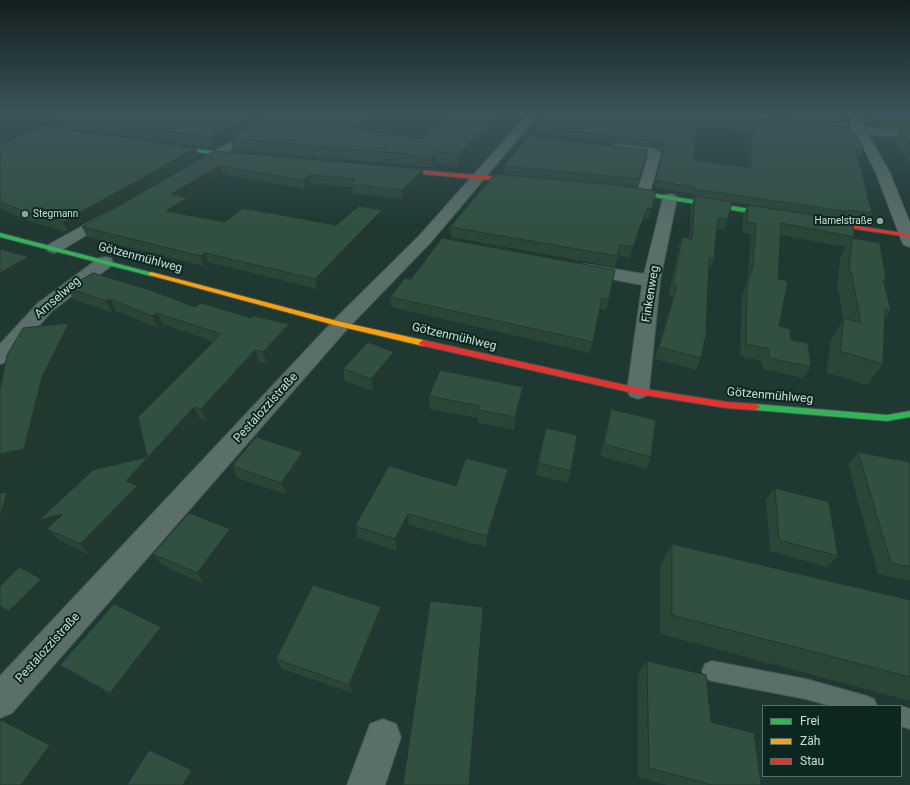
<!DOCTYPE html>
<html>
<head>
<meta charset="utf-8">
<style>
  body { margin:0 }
  #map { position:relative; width:910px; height:785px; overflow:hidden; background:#1f3932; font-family:Roboto,sans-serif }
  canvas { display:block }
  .legend { position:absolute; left:762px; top:705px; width:140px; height:72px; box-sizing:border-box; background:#0d2720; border:1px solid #567169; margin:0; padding:5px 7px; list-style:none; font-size:12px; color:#c3e1d7 }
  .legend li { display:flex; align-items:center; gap:8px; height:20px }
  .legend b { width:20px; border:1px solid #567169 }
</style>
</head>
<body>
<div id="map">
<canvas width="910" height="785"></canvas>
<ul class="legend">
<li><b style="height:5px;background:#30b455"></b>Frei</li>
<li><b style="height:5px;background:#ff9f0a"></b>Zäh</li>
<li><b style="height:5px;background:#e5322d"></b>Stau</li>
</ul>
</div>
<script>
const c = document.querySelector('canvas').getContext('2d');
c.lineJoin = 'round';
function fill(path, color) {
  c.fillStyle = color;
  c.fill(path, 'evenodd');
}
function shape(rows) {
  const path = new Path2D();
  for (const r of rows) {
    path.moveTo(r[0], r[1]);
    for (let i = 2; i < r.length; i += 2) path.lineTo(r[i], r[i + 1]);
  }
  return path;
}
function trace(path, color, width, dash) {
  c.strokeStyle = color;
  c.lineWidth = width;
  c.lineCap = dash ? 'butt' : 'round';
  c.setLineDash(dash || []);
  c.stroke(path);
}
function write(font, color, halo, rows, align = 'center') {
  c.font = font + ' Roboto,sans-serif';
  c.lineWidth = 4;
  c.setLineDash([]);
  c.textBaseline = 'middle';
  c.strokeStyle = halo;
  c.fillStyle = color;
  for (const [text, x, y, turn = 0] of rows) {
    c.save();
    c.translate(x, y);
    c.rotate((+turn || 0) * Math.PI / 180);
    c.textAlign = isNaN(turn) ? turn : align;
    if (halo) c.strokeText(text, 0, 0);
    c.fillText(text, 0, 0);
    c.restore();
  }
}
const green = shape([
  [874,116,910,116,910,131,884,129]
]);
const lane = shape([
  [712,661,806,679,867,696,874,699,877,706,831,706,806,699,712,681,705,678,702,671,705,664,712,661],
  [900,706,901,706,910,709,910,729,901,726,900,706]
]);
const street = shape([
  [274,116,287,116,202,168,197,169,191,165,274,116],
  [526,116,537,116,431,242,348,328,12,713,0,718,0,676,334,320,419,236,526,116],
  [855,118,859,119,864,127,910,132,910,138,868,134,890,173,910,223,910,247,904,245,902,242,876,173,856,133,820,129,814,126,820,123,852,126,849,121,855,118],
  [618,144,655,149,661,153,649,196,639,196,637,193,648,156,614,151,612,148,614,145,618,144],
  [670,194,675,195,677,198,660,281,649,391,646,396,638,399,630,396,627,391,642,285,585,274,579,273,576,269,579,265,585,264,644,274,663,198,665,195,670,194],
  [110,211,115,212,117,215,115,218,60,251,54,253,48,251,46,248,48,245,110,211],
  [105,257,111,258,113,262,111,266,52,311,7,362,0,364,0,344,38,303,99,258,105,257],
  [383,719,396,724,401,737,385,785,347,785,370,724,383,719]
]);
const fast = shape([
  [166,146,241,154,244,156,241,158,168,148,166,148,166,146],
  [625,189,775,213,778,215,775,217,623,192,623,190,625,189],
  [0,233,153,273,155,274,151,276,0,237,0,233],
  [755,404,887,415,910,411,910,417,887,421,755,410,750,407,755,404]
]);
const slow = shape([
  [151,272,341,322,423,340,427,343,423,346,338,326,149,275,149,273,151,272]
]);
const jam = shape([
  [392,168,522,179,525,181,522,183,390,171,389,170,392,168],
  [825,221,908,234,910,235,910,237,823,224,822,223,825,221],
  [423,340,638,388,727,402,755,404,760,407,755,410,727,408,638,394,420,345,419,343,423,340]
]);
const wall = shape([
  [58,116,385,116,366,130,422,139,504,116,458,167,436,163,432,167,233,150,230,139,214,148,63,128,57,117],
  [602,116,740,116,864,150,860,156,858,156,872,213,868,220,846,217,845,220,692,196,692,194,655,188,653,190,662,153,659,149,536,133,536,127,603,124],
  [697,125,731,128,732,131,750,133,748,168,693,160],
  [772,116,841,116,842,117,839,123],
  [900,130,910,131,910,164,894,141],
  [0,145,199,157,68,232,32,222,0,209],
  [214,151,423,169,423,178,403,199,353,193,352,187,312,184,305,189,222,174,185,197,191,207,180,214,225,222,336,225,383,220,317,289,208,262,204,266,87,237,82,227],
  [646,157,637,187,623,186,652,209,649,219,644,218,630,258,618,255,615,267,451,237,450,227,592,183,503,174,503,166],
  [695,196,728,219,724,230,717,229,714,258,710,269,709,269,701,358,696,370,655,359,673,297,669,296,678,247,682,237,689,238,691,207],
  [748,205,855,237,854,238,886,280,884,283,891,310,885,319,883,364,867,385,826,373,831,339,843,320,839,292,837,292,840,258,846,247,780,235,778,279,779,326,791,340,811,367,803,378,763,369,762,361,740,356,742,297,748,277,751,234,743,233,743,215],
  [442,238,609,299,606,310,600,309,590,353,391,307,390,297,411,279],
  [67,288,195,307,251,318,289,324,292,336,267,364,259,362,206,421,200,419,139,488,145,498,90,555,59,540,39,520,147,457,214,342,163,324,158,328,116,311,113,313,74,300],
  [394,352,396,364,373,391,345,381,343,369],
  [523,387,521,399,514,430,478,423,478,418,430,409,429,396],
  [611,409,651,457,646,469,600,456,608,421],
  [858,452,910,466,910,581,878,574,848,464],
  [538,463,571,471,568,483,536,475],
  [307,464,286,494,237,478,232,466],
  [508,469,507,481,486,547,409,525,397,551,358,538,355,526,456,486],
  [775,488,838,556,827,567,770,551,766,499],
  [230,529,237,541,204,584,162,565,153,554],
  [672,544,910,600,910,701,660,634,660,565],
  [41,579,47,585,16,616,0,607,0,586],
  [381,607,383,617,353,693,282,669,276,659],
  [161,627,171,637,122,701,74,674,60,665],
  [647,661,711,722,761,785,667,785,638,777,638,674]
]);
const shadedWall = shape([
  [249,116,271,116,230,138,230,139,214,148,211,137],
  [368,116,385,116,353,139,351,128],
  [495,116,504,116,458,167,458,155],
  [196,148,199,157,68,232,63,222],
  [436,151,436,163,432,167,432,156],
  [219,166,222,174,174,203,171,194],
  [423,169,423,178,403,199,402,190],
  [311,175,312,184,305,189,303,180],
  [657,181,655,188,653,190,655,183],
  [187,198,191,207,170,220,166,211],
  [647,208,644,218,630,258,633,247],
  [382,210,383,220,317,289,315,279],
  [205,253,208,262,204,266,201,256],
  [29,257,36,268,7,285,0,292,0,273],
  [110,299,116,311,113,313,106,301],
  [157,313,163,324,158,328,152,316],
  [69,323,77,336,51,389,35,461,0,469,0,454,42,377],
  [289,324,292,336,267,364,263,352],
  [255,350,259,362,206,421,201,409],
  [394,352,396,364,373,391,371,379],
  [523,387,521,399,514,430,515,417],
  [194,407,200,419,139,488,145,498,90,555,80,544,126,481],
  [303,452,307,464,286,494,281,483],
  [508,469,507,481,486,547,487,536],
  [7,492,19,503,9,543,0,545,0,517],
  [63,514,49,530,39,520],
  [408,514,409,525,397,551,395,539],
  [230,529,237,541,204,584,197,573],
  [41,579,47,585,16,616,9,611],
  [381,607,383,617,353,693,349,685],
  [161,627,171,637,122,701,110,693],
  [1,720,65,752,42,785,21,785],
  [192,770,202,776,197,785,183,785]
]);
const building = shape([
  [58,116,249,116,211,137,57,117,58,116],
  [269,116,368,116,351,128,422,139,448,116,495,116,458,155,436,151,432,156,230,138,269,116],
  [545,116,596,116,604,126,604,116,740,116,849,127,864,150,856,149,872,213,848,210,849,212,694,189,694,187,657,181,655,183,664,147,661,142,536,127,545,116],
  [698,118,733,122,734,125,752,127,751,168,693,160,698,118],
  [44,126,196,148,63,222,27,212,0,202,0,145,44,126],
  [900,130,910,131,910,144,900,130],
  [529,136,648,150,639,179,503,166,529,136],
  [214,151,423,169,402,190,351,184,356,179,311,175,303,180,219,166,171,194,187,198,166,211,225,222,243,208,336,225,359,206,382,210,315,279,205,253,201,256,82,227,214,151],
  [495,174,617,185,656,191,652,209,647,208,633,247,620,245,617,256,450,227,495,174],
  [695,196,732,202,728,219,718,218,714,258,709,258,706,335,701,358,659,347,677,286,673,285,682,237,692,239,695,196],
  [748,205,852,221,855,237,781,223,778,279,788,281,779,326,790,329,791,340,808,343,811,367,769,358,769,349,746,344,747,286,753,266,756,224,747,222,748,205],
  [442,238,615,270,609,299,602,298,593,342,390,297,405,278,411,279,442,238],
  [852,238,880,243,886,280,883,280,891,310,885,309,883,364,840,351,844,318,861,323,851,272,849,271,852,238],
  [0,249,29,257,0,273,0,249],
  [93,273,150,290,195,307,201,303,251,318,254,316,289,324,263,352,255,350,201,409,194,407,126,481,137,486,80,544,47,529,63,514,39,520,93,470,147,457,138,417,221,334,157,313,152,316,110,299,106,301,67,288,93,273],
  [69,323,42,377,24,449,0,454,0,390,7,355,23,328,69,323],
  [368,342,394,352,371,379,343,369,368,342],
  [440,370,523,387,515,417,478,410,480,406,429,396,440,370],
  [611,409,656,420,651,457,604,444,611,409],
  [546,428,577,435,571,471,538,463,546,428],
  [256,437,303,452,281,483,232,466,256,437],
  [858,452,909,462,910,466,910,567,891,563,858,452],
  [466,458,508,469,487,536,408,514,395,539,355,526,389,466,456,486,466,458],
  [775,488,829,502,838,556,779,540,775,488],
  [7,492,0,517,0,493,7,492],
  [189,513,230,529,197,573,153,554,189,513],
  [672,544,910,600,910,677,672,615,672,544],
  [19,567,41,579,9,611,0,606,0,586,19,567],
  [313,585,381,607,349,685,276,659,313,585],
  [430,601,483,607,469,785,403,785,430,601],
  [114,604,161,627,110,693,60,665,114,604],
  [647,661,706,675,711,722,754,733,761,785,712,785,649,768,647,661],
  [1,720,50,745,21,785,0,785,0,721,1,720],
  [149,750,192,770,183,785,127,785,149,750]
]);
const markers = [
  [25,214,4,"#8aa69d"],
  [880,221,4,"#8aa69d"]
];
const farPoinames = [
  ["Stegmann",33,214],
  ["Hamelstraße",872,221,"right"]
];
const streetNames = [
  ["Götzenmühlweg",140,258,15],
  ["Finkenweg",651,294,-81],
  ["Amselweg",58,298,-41],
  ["Götzenmühlweg",454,337,13],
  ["Götzenmühlweg",770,396,5],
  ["Pestalozzistraße",266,408,-48],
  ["Pestalozzistraße",48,648,-48]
];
fill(green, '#414914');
trace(lane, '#405650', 2);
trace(street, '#405650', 2);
trace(fast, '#405650', 2);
trace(slow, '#405650', 2);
trace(jam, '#405650', 2);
fill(lane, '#5a6f69');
fill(street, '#5a6f69');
fill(fast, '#30b455');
fill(slow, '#ff9f0a');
fill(jam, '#e5322d');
fill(wall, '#2b4539');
fill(shadedWall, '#23382e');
fill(building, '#325042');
trace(building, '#23382e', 1);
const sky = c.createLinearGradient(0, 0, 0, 226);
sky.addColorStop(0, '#111f1c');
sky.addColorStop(0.51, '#3c545a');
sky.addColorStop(1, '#3c545a00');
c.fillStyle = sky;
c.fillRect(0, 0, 910, 226);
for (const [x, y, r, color] of markers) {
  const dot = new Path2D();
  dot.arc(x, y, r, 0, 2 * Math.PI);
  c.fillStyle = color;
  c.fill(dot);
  trace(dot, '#0d2720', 1.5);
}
write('10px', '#c3e1d7', '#0d2720', farPoinames, 'left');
write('12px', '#c3e1d7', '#0d2720', streetNames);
</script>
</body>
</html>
